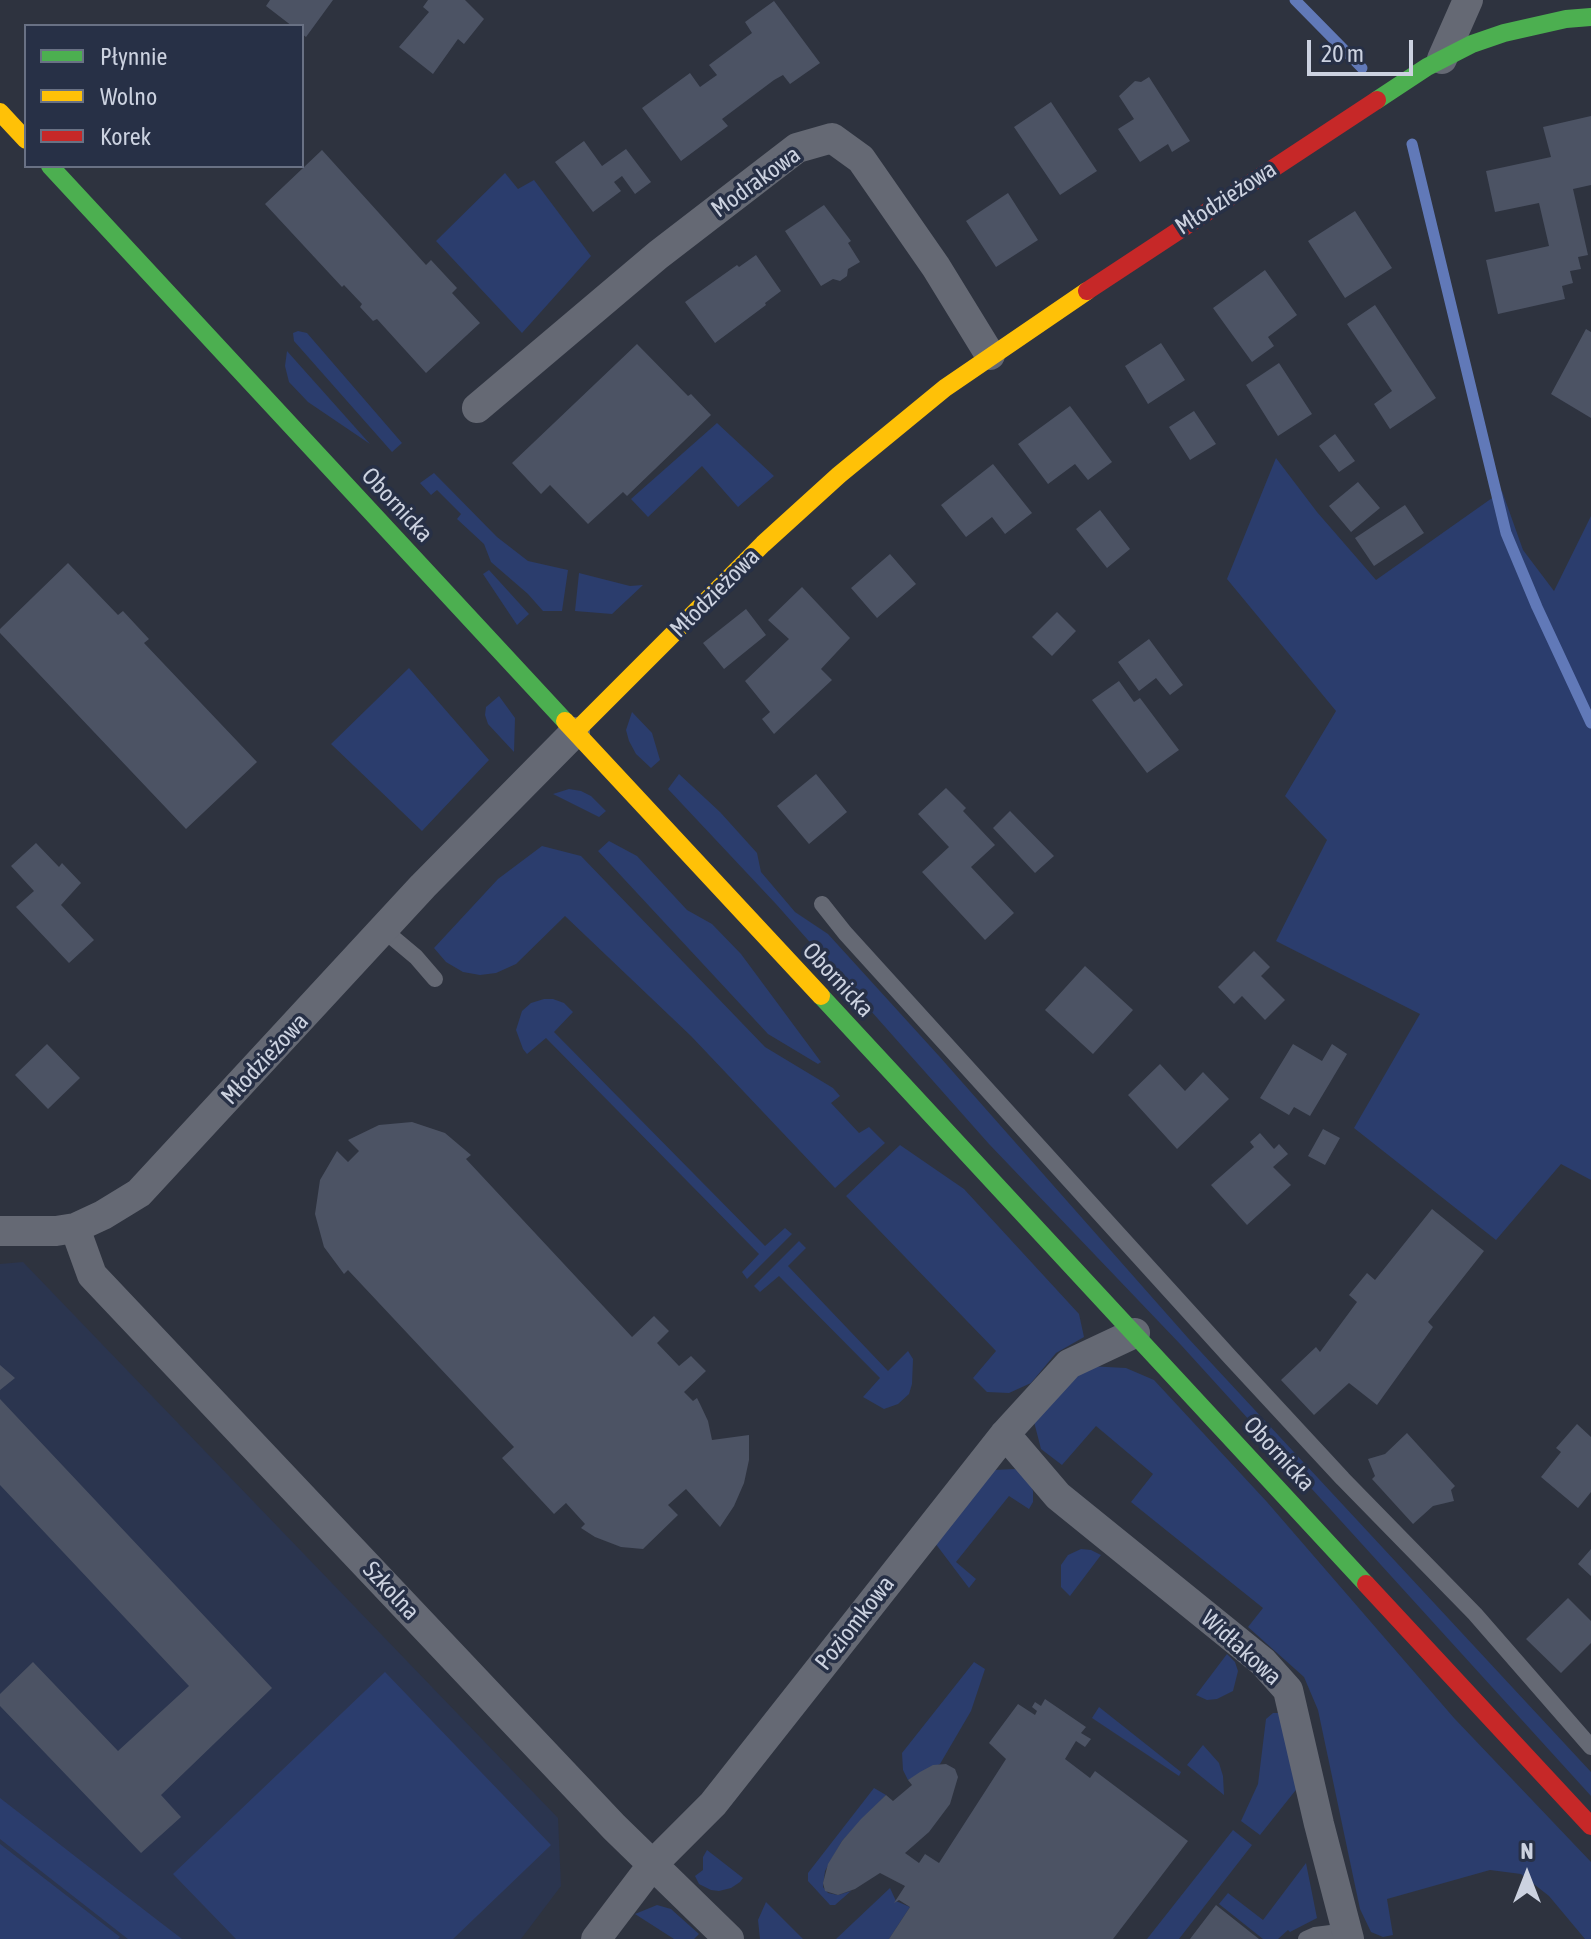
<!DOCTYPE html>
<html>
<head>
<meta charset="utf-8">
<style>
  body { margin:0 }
  #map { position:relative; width:1591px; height:1939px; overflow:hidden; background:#2e333f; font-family:"Asap Condensed",sans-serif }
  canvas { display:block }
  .legend { position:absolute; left:24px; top:24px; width:280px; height:144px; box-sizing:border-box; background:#273046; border:2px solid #697184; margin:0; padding:10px 14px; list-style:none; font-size:24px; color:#ccd2e0 }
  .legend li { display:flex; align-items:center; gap:16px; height:40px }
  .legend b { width:40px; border:2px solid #697184 }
  .north { position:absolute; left:1487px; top:1835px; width:80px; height:80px; -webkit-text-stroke:6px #273046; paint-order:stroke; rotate:0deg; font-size:22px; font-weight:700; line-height:32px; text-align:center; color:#ccd2e0 }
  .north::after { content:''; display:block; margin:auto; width:28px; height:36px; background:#ccd2e0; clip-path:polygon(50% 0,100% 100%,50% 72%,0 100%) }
  .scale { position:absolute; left:1307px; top:40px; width:106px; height:36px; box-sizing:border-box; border:4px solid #ccd2e0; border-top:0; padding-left:10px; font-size:24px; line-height:28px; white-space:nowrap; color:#ccd2e0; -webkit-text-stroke:6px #273046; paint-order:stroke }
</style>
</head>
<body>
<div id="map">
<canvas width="1591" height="1939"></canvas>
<ul class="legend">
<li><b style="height:10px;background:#4caf50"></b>Płynnie</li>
<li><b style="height:10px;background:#ffc107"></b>Wolno</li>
<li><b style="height:10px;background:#c62828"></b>Korek</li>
</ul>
<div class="north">N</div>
<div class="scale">20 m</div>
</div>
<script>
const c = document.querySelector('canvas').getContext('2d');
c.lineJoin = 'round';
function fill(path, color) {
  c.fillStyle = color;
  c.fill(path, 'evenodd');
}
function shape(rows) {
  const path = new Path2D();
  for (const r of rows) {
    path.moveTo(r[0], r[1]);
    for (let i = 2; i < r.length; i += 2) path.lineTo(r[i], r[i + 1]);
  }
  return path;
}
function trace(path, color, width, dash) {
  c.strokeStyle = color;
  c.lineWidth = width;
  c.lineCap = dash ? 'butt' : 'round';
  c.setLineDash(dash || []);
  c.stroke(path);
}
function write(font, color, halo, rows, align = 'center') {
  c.font = font + ' "Asap Condensed",sans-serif';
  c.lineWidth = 7;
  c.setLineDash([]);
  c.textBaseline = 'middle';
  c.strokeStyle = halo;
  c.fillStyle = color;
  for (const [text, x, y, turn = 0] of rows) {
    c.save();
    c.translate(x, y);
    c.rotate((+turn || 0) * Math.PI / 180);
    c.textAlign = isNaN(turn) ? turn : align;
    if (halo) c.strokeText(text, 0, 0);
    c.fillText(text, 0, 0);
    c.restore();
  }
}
const built = shape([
  [23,1262,558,1818,561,1886,521,1939,0,1939,0,1264]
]);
const green = shape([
  [505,173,518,189,534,180,591,256,522,333,436,241],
  [298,331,307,333,402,443,392,452,294,341,293,333],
  [287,351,370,444,308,402,289,382,285,366],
  [717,423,774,476,738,507,702,466,648,517,631,499],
  [1276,458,1317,512,1376,580,1502,491,1523,550,1554,591,1591,516,1591,1180,1561,1164,1496,1240,1354,1128,1420,1014,1276,941,1327,840,1285,796,1336,711,1227,579],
  [434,473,497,537,528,561,568,570,562,611,543,611,528,594,491,562,484,544,457,519,461,514,437,490,431,495,420,483],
  [489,570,529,614,517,625,483,574],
  [579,573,630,586,643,585,612,614,575,611],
  [409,668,489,760,422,831,331,744],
  [499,696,515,718,514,752,488,724,485,715,486,707],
  [632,712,652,733,660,760,651,768,636,754,629,741,626,730],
  [679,774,720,812,757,853,761,872,795,912,828,934,939,1056,1188,1338,1591,1772,1591,1796,1181,1345,989,1144,776,904,668,789],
  [569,789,581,791,591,796,606,811,599,817,553,794],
  [609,841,637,856,687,910,712,924,741,954,821,1062,818,1064,768,1034,598,851],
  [542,846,581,856,765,1047,833,1088,840,1096,831,1103,859,1133,869,1127,885,1143,835,1188,691,1036,565,916,516,964,496,973,480,975,463,972,446,962,434,948,498,879],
  [544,999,553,999,564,1003,573,1012,554,1032,765,1246,785,1228,792,1234,747,1279,742,1272,759,1254,546,1038,527,1054,523,1049,516,1030,522,1011,531,1003],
  [900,1145,964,1189,1079,1314,1084,1337,1056,1353,1031,1383,1009,1393,987,1392,973,1378,996,1351,846,1196],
  [799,1241,806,1248,788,1266,888,1371,908,1351,913,1359,912,1384,909,1394,898,1404,884,1409,863,1397,880,1378,779,1276,760,1292,754,1286],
  [1088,1366,1126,1368,1154,1380,1267,1502,1454,1718,1591,1862,1591,1939,1585,1939,1549,1896,1521,1874,1490,1870,1387,1899,1393,1935,1383,1937,1371,1932,1360,1909,1318,1710,1304,1677,1248,1627,1263,1608,1131,1502,1153,1474,1096,1426,1062,1465,1041,1449,1033,1418],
  [1015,1469,1028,1479,1033,1491,1033,1502,1029,1509,1009,1496,956,1562,976,1579,969,1588,935,1543,993,1470],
  [1081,1549,1091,1550,1101,1555,1070,1596,1061,1587,1061,1565,1068,1555],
  [1227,1654,1235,1662,1238,1671,1233,1691,1217,1699,1207,1700,1196,1695],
  [974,1662,985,1669,971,1711,940,1764,908,1780,903,1770,902,1753],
  [385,1672,551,1845,453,1939,236,1939,173,1874],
  [1099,1707,1181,1772,1179,1776,1092,1718],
  [1273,1713,1279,1713,1299,1786,1260,1835,1241,1821,1258,1784,1266,1719],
  [1203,1745,1219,1763,1223,1776,1224,1795,1187,1765],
  [874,1788,886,1795,842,1841,825,1871,823,1887,828,1893,838,1895,851,1891,835,1905,830,1905,808,1881,808,1873],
  [0,1798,152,1916,182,1939,128,1939,0,1839],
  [1233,1830,1252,1845,1179,1939,1147,1939],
  [0,1844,120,1937,118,1939,0,1939],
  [707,1850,743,1878,740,1882,731,1888,719,1891,711,1890,699,1884,695,1876,703,1870,703,1857],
  [1306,1863,1317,1918,1290,1932,1288,1930,1278,1939,1263,1939,1219,1904,1228,1893,1263,1920],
  [890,1888,896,1901,910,1907,889,1939,836,1939],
  [766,1902,803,1939,760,1939,758,1920],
  [657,1905,671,1909,699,1934,694,1939,674,1939,635,1914]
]);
const stream = shape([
  [1295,0,1362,68],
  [1412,144,1506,533,1537,607,1591,723]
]);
const building = shape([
  [270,0,333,0,306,37,302,34,302,26,292,26,266,6],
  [428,0,465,0,484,19,464,44,458,39,433,74,399,47,429,12,423,7],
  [774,1,820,63,790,84,783,75,774,80,722,119,728,126,681,161,642,108,690,73,700,87,717,75,709,65,752,33,745,22],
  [1149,77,1190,141,1172,152,1168,144,1140,162,1118,129,1134,119,1119,96,1135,81,1141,82],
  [1051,102,1097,171,1060,195,1014,127],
  [1591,116,1591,185,1573,189,1588,255,1578,257,1581,269,1570,271,1573,283,1562,286,1565,299,1498,314,1486,260,1549,246,1539,203,1495,212,1486,171,1551,157,1543,127],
  [584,141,602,166,626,149,651,182,635,194,622,176,614,182,621,191,593,212,555,162],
  [322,150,426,265,431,260,457,288,452,293,480,323,426,373,377,319,373,321,360,307,362,304,344,285,342,287,265,204],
  [1008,193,1038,240,996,267,966,221],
  [824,205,851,241,848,243,860,262,848,269,847,276,840,281,833,279,821,286,785,231],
  [1355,211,1392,268,1345,298,1308,241],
  [756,255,781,291,765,303,766,305,715,343,685,302,737,265,739,267],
  [1265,270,1297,315,1268,337,1274,346,1252,362,1213,308],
  [1375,305,1436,398,1390,429,1374,404,1392,391,1347,324],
  [1586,329,1591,332,1591,418,1551,394],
  [1161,343,1185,380,1148,404,1125,366],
  [637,344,688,396,691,394,711,415,627,496,623,492,588,524,550,485,541,494,512,463],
  [1279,363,1312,414,1278,436,1246,385],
  [1070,406,1112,462,1088,480,1075,464,1048,484,1018,444],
  [1194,411,1216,444,1190,460,1169,427],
  [1335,434,1355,461,1339,472,1319,446],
  [993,464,1032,513,1005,534,992,517,966,537,941,505],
  [1358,482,1380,508,1351,532,1329,506],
  [1405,505,1424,533,1374,566,1355,538],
  [1100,510,1130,549,1107,568,1076,529],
  [890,554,916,584,877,618,851,588],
  [68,563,118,615,123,611,149,639,144,643,257,762,186,829,0,633,0,629],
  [802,587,850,638,821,669,832,680,774,734,762,719,770,712,745,681,789,639,768,620],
  [746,609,766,635,724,669,703,643],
  [1057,612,1076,631,1052,656,1032,637],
  [1149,639,1183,685,1170,695,1156,678,1139,691,1118,662],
  [1119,681,1134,702,1140,698,1179,750,1147,773,1092,700],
  [816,774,847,812,809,844,777,806],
  [946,788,966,808,963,811,995,845,971,867,1014,913,985,940,922,872,949,847,918,814],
  [1010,811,1054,856,1035,873,993,828],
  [36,843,59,867,62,863,81,883,61,905,94,940,69,963,16,907,34,891,11,866],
  [1254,951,1270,967,1261,976,1285,1000,1265,1020,1242,996,1234,1004,1218,987],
  [1085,966,1133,1010,1093,1054,1045,1010],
  [47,1044,80,1078,48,1109,15,1075],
  [1293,1044,1322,1061,1332,1044,1347,1054,1310,1116,1294,1107,1289,1115,1260,1098],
  [1160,1064,1185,1091,1203,1072,1229,1099,1177,1149,1128,1095],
  [412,1122,445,1133,471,1155,466,1159,632,1337,654,1316,669,1331,657,1343,679,1366,691,1356,706,1371,684,1392,693,1401,697,1398,700,1404,708,1421,712,1440,749,1435,749,1460,744,1483,734,1506,720,1527,686,1489,668,1505,678,1515,643,1549,621,1547,595,1537,581,1528,585,1524,566,1503,554,1514,502,1458,514,1447,348,1270,344,1274,324,1247,315,1214,320,1180,337,1151,348,1162,359,1151,348,1140,379,1125],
  [1323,1129,1340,1138,1325,1165,1308,1156],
  [1260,1133,1274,1149,1279,1144,1288,1154,1273,1167,1291,1185,1247,1225,1211,1185,1254,1147,1250,1142],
  [1432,1209,1484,1251,1428,1322,1433,1327,1377,1405,1349,1383,1314,1415,1281,1380,1316,1347,1320,1352,1357,1302,1349,1295,1367,1273,1375,1280],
  [0,1365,15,1378,0,1390],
  [0,1399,272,1688,161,1795,181,1817,141,1853,0,1706,0,1694,33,1662,118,1751,189,1686,0,1485],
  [1577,1424,1591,1437,1591,1492,1578,1508,1541,1477,1561,1452,1556,1448],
  [1407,1433,1455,1486,1451,1490,1454,1501,1433,1506,1413,1524,1372,1479,1375,1476,1368,1459,1385,1454],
  [1591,1549,1591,1576,1578,1564],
  [1568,1598,1591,1621,1591,1643,1561,1673,1526,1639],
  [1045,1699,1086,1727,1081,1733,1091,1739,1085,1747,1076,1741,1065,1759,1090,1778,1095,1771,1188,1841,1113,1939,889,1939,910,1907,899,1900,894,1903,905,1886,880,1873,855,1889,838,1895,825,1891,823,1883,828,1864,842,1841,861,1819,886,1795,893,1801,912,1785,908,1780,920,1772,933,1765,946,1764,955,1769,958,1777,950,1804,929,1832,905,1853,919,1863,925,1854,939,1863,1006,1759,989,1743,1018,1704,1035,1715,1037,1711,1032,1707,1035,1702,1041,1706],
  [1216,1905,1259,1939,1190,1939]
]);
const lane = shape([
  [822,904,845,933,1230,1357,1343,1479,1475,1614,1591,1747],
  [385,931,416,957,435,979],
  [1306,1939,1315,1935,1347,1931]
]);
const street = shape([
  [1442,59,1468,0],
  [477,408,658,255,797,148,832,138,861,159,936,267,990,355],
  [75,1228,92,1275,614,1827,729,1939],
  [0,1231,56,1231,75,1228,103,1215,139,1193,423,886,575,732],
  [1005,1434,1058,1496,1263,1662,1288,1690,1319,1824,1349,1939],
  [596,1939,653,1864,713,1804,1005,1434,1069,1364,1135,1333]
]);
const fast = shape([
  [1377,100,1427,67,1472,44,1504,33,1566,19,1591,17],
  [50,166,565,721],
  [821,996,1366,1584]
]);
const slow = shape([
  [0,112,26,140],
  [565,721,821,996],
  [575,732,763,544,839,475,945,388,1087,291]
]);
const jam = shape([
  [1087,291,1377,100],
  [1366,1584,1591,1826]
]);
const streetNames = [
  ["Modrakowa",756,182,-36],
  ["Młodzieżowa",1226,198,-33],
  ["Obornicka",397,505,47],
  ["Młodzieżowa",715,593,-45],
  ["Obornicka",838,980,47],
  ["Młodzieżowa",265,1059,-47],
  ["Obornicka",1279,1454,47],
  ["Szkolna",391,1591,47],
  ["Poziomkowa",855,1623,-52],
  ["Widłakowa",1241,1648,42]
];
fill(built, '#2b354f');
fill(green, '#2b3d6d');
trace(stream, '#6179b8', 11);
fill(building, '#4c5364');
trace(lane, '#656974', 16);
trace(street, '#656974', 30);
trace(fast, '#4caf50', 18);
trace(slow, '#ffc107', 18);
trace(jam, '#c62828', 18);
write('24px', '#ccd2e0', '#273046', streetNames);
</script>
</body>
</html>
